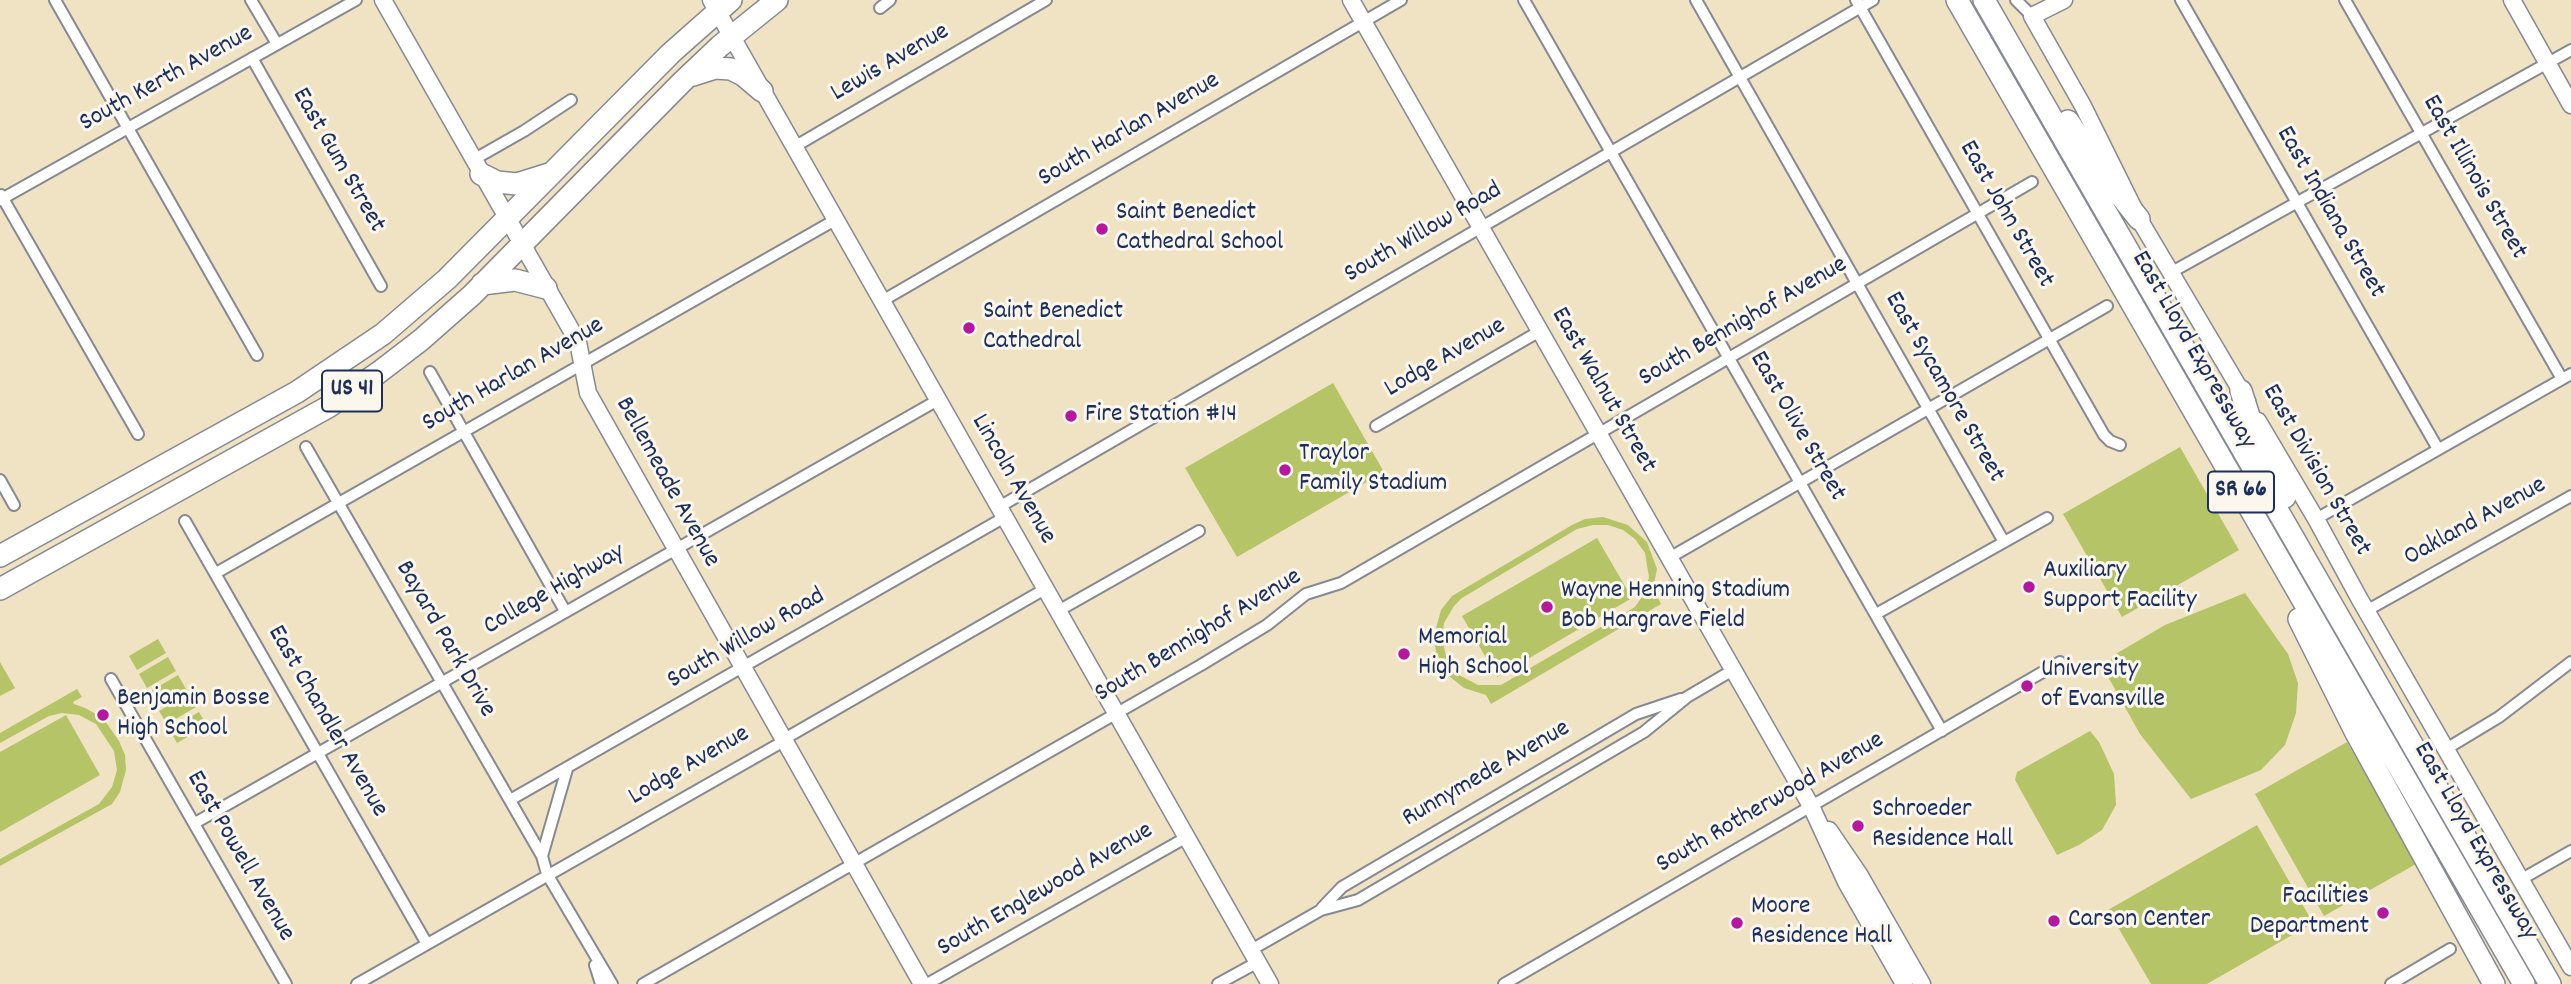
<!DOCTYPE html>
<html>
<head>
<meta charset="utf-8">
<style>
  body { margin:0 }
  canvas { display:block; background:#efe3c4 }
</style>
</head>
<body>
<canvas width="2571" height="984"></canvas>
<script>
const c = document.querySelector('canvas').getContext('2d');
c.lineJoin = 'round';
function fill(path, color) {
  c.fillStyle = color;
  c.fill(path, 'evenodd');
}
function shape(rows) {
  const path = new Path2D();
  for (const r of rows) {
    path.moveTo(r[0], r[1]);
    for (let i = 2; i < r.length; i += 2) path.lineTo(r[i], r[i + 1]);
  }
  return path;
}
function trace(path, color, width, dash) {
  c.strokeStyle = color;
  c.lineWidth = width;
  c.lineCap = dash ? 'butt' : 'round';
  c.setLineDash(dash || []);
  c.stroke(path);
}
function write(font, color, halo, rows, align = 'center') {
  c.font = font + ' Dekko,sans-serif';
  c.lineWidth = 6;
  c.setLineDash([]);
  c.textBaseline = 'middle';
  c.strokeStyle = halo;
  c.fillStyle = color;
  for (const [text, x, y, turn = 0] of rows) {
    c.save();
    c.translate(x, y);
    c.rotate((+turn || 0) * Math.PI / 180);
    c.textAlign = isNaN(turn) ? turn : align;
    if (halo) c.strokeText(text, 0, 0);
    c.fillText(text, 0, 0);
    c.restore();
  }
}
const green = shape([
  [1333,383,1384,472,1237,557,1185,468],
  [2180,447,2239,550,2122,617,2063,514],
  [1603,517,1628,525,1647,542,1657,569,1651,599,1657,596,1661,604,1491,704,1486,695,1464,688,1449,676,1436,653,1434,636,1441,610,1452,596,1572,525,1585,519],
  [1593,525,1608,525,1623,530,1635,539,1645,553,1649,577,1644,594,1635,607,1501,685,1478,685,1459,675,1447,660,1442,638,1444,623,1454,606,1462,598,1577,529],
  [1597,538,1632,598,1497,677,1462,616],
  [2245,593,2288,654,2298,683,2296,713,2285,745,2261,770,2191,799,2140,734,2107,675,2109,663,2114,655,2165,625],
  [158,639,166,653,137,670,129,656],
  [168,657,176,671,147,688,139,674],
  [0,662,15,688,0,696],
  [178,675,186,689,156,706,149,692],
  [77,689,82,697,73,702,74,704,85,708,103,718,119,741,125,755,126,770,120,792,112,804,0,866,0,859,99,804,112,787,117,770,114,751,96,724,79,715,62,713,49,716,0,743,0,733],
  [188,694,196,707,167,724,159,711],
  [199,712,207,726,177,743,169,729],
  [66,715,100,775,0,832,0,752],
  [2090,731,2099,742,2114,774,2116,805,2102,830,2079,845,2057,855,2015,780,2017,772],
  [2347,742,2416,864,2324,916,2255,794],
  [2257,825,2313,923,2207,984,2151,984,2108,910]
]);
const street = shape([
  [55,0,257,355],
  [251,0,277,44],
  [1524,0,1942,731],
  [1696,0,2004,542],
  [1856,0,2092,414,2104,435,2110,441,2120,445],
  [2016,0,2032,16],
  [2181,0,2438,449],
  [2345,0,2562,379],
  [880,8,890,0],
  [252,58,381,286],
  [794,147,1046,0],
  [473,160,524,131,571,100],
  [1,195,138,434],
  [0,200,356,0],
  [2170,273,2571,50],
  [882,301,1401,0],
  [430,372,565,611],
  [1376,426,1540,331],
  [306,447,542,856],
  [0,480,14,505],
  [999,507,1873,0],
  [2316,519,2571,374],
  [185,521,427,944],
  [1669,558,2107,306],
  [216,573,835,220],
  [1058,611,1199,531],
  [2366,611,2571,496],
  [1876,614,2047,518],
  [111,679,286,984],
  [2446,749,2499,717,2571,662],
  [567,769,542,856,547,874,612,984],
  [510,800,1005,517],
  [195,823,938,400],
  [2520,880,2571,851],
  [1322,908,1342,887,1636,714,1681,699],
  [1251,950,1321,910,1358,900,1644,732,1687,697,1733,670],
  [595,965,601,984],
  [357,984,784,741,786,738,1045,589],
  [643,984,1201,665,1267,625,1306,594,1341,583,2032,182],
  [927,984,1187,837],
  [1218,984,1258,962],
  [1504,984,2060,662],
  [2391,984,2450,949]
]);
const secondary = shape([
  [383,0,578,342,588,393,922,984],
  [711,0,1270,984],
  [1351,0,1811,806,1846,882,1904,984],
  [2064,0,2032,16,2083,106,2139,219,2247,401],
  [2512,0,2571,105],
  [2258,421,2316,519,2359,598,2571,967],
  [1829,830,1859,874,1922,984]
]);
const highway = shape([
  [1957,0,2524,984],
  [1984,0,2550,984],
  [693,75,715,68,731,69,743,75,762,91],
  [2068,121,2112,185,2139,219],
  [481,174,497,182,517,184,549,174],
  [482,284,515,280,546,288],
  [2241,391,2255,435,2285,497],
  [0,556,297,392,383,334,447,279,671,53,731,0],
  [0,589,328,407,378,373,421,340,472,295,682,82,720,46,777,0],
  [2299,619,2356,733,2494,984]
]);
const markers = [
  [1102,229,7,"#b5179e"],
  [969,328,7,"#b5179e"],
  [1071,416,7,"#b5179e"],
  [1285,470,7,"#b5179e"],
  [2029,587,7,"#b5179e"],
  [1547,607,7,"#b5179e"],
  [1404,654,7,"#b5179e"],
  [2027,686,7,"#b5179e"],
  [103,715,7,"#b5179e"],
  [1858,826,7,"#b5179e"],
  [2383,913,7,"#b5179e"],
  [2054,921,7,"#b5179e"],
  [1737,923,7,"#b5179e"]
];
const shields = [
  [352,391,60],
  [2241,492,66]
];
const shieldNames = [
  ["US 41",352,391],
  ["SR 66",2241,492]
];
const streetNames = [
  ["Lewis Avenue",891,64,-30],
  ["South Kerth Avenue",167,80,-29],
  ["South Harlan Avenue",1130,131,-30],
  ["East Gum Street",337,161,60],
  ["East Illinois Street",2473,178,60],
  ["East Indiana Street",2329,213,60],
  ["East John Street",2005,215,60],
  ["South Willow Road",1424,234,-30],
  ["South Bennighof Avenue",1744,323,-30],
  ["East Lloyd Expressway",2192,351,60],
  ["Lodge Avenue",1446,359,-30],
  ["South Harlan Avenue",514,376,-30],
  ["East Sycamore Street",1943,388,60],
  ["East Walnut Street",1602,391,60],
  ["East Olive Street",1796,427,60],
  ["East Division Street",2315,471,60],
  ["Lincoln Avenue",1012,480,60],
  ["Bellemeade Avenue",666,483,61],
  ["Oakland Avenue",2476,523,-29],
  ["College Highway",555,591,-30],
  ["South Bennighof Avenue",1199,637,-31],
  ["Bayard Park Drive",444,640,60],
  ["South Willow Road",747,640,-30],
  ["East Chandler Avenue",326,722,60],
  ["Lodge Avenue",690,767,-30],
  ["Runnymede Avenue",1487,775,-30],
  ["South Rotherwood Avenue",1771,804,-30],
  ["East Lloyd Expressway",2474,842,60],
  ["East Powell Avenue",239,857,60],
  ["South Englewood Avenue",1046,891,-30]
];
const poiNames = [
  ["Saint Benedict",1116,214],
  ["Cathedral School",1116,244],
  ["Saint Benedict",983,313],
  ["Cathedral",983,343],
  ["Fire Station #14",1085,416],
  ["Traylor",1299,455],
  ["Family Stadium",1299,485],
  ["Auxiliary",2043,572],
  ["Support Facility",2043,602],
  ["Wayne Henning Stadium",1561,592],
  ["Bob Hargrave Field",1561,622],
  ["Memorial",1418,639],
  ["High School",1418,669],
  ["University",2041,671],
  ["of Evansville",2041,701],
  ["Benjamin Bosse",117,700],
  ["High School",117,730],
  ["Schroeder",1872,811],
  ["Residence Hall",1872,841],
  ["Facilities",2369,898,"right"],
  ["Department",2369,928,"right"],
  ["Moore",1751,908],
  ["Residence Hall",1751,938],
  ["Carson Center",2068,921]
];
fill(green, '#b5c466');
trace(street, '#858991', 14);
trace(secondary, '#858991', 19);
trace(highway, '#858991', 24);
trace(street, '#fff', 10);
trace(secondary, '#fff', 16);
trace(highway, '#fff', 21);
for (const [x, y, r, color] of markers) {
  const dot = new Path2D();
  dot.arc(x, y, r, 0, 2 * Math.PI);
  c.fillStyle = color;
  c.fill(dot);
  trace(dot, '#fbf7ec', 2.5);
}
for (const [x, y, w] of shields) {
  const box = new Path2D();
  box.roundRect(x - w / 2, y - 20.5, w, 41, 5);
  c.fillStyle = '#fbf7ec';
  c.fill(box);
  trace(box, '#1b2f5e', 2);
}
write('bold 24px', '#1b2f5e', null, shieldNames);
write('26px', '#1b2f5e', '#fbf7ec', streetNames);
write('26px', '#1b2f5e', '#fbf7ec', poiNames, 'left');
</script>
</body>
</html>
